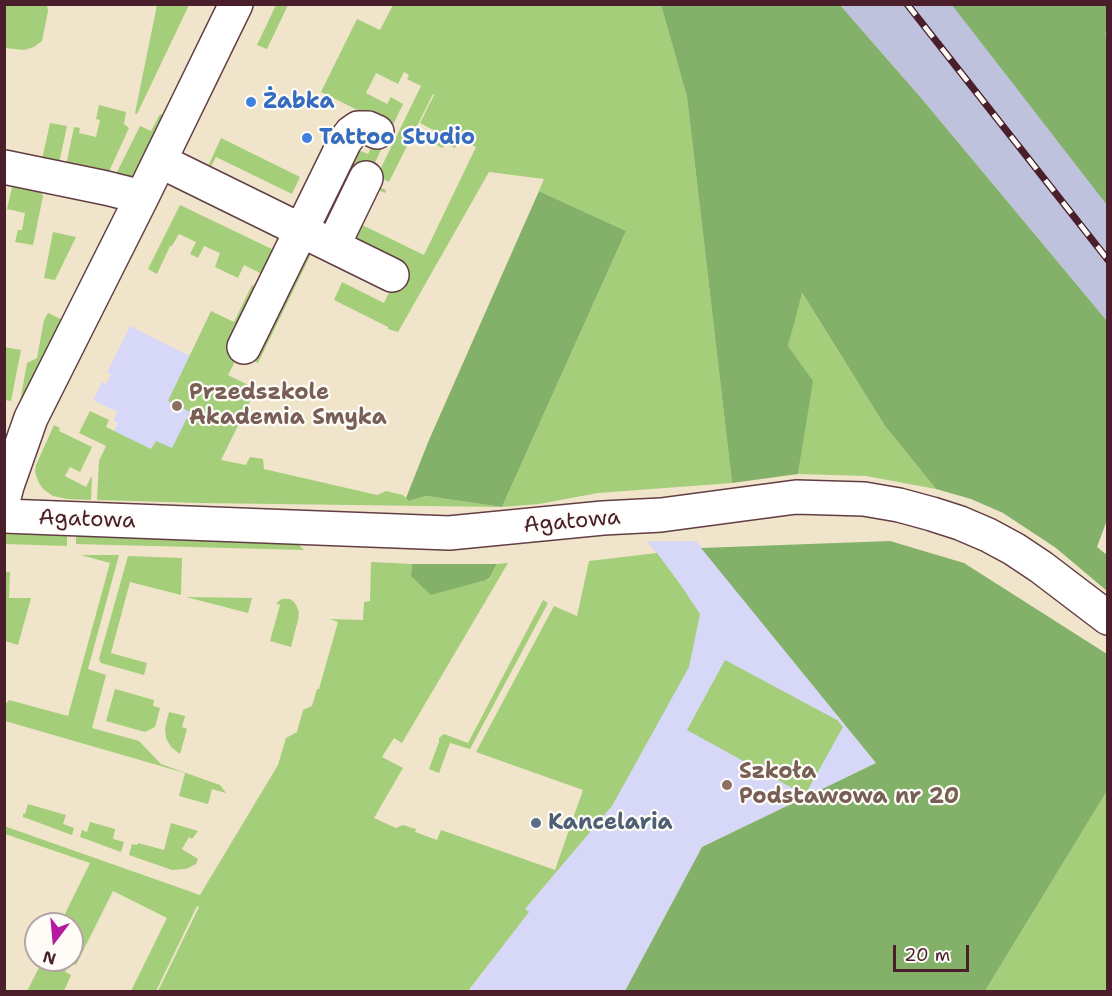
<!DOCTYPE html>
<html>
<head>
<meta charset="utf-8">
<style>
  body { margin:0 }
  #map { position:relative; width:1112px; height:996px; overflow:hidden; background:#f0e5ca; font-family:"Shantell Sans",sans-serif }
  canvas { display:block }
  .frame { position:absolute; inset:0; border:6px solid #4a1f2b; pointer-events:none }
  .north { position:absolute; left:24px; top:912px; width:60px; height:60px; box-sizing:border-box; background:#fdfcf7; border:2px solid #b5a4a5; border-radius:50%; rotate:196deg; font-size:16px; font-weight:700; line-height:24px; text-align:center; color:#4a1f2b }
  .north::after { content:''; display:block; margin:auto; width:21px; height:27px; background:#b5179e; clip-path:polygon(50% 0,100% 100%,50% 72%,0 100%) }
  .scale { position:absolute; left:893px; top:945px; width:76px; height:27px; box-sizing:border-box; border:3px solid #4a1f2b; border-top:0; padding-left:8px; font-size:18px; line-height:21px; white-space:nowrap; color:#4a1f2b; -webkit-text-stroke:4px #fdfcf7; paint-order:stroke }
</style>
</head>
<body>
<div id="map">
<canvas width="1112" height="996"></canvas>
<div class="frame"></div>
<div class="north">N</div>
<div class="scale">20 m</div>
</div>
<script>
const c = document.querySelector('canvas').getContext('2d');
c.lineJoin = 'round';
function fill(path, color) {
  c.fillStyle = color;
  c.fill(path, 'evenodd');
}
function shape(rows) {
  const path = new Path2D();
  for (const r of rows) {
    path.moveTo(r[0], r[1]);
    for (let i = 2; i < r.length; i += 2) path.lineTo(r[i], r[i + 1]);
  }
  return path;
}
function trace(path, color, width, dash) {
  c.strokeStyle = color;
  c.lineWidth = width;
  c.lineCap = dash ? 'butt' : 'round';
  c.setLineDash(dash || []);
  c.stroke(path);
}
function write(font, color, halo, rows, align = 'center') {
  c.font = font + ' "Shantell Sans",sans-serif';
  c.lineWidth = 4.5;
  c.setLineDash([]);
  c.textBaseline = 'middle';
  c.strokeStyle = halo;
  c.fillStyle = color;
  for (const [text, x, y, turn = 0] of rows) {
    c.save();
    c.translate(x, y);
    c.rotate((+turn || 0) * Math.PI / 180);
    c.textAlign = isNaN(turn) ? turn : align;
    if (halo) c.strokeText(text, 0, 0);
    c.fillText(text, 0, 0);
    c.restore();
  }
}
const built = shape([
  [130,326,256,389,221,460,99,461,118,423,113,421,118,412,93,400,102,382,106,384,110,377,111,374,107,372],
  [647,541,696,541,876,763,702,847,625,991,468,992,528,912,525,909,612,806,680,584]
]);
const industrial = shape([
  [840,5,1107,5,1107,321,922,99]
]);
const green = shape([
  [5,4,47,5,48,11,42,41,34,47,24,50,5,48],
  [157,5,189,5,137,114,135,113],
  [276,5,288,5,267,49,257,45],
  [393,5,661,5,687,97,732,483,598,493,539,504,502,507,201,503,97,500,99,461,106,446,79,433,90,411,109,420,106,427,151,449,156,441,172,448,190,412,168,401,211,311,234,322,252,285,260,289,233,344,255,355,304,253,306,250,311,248,314,248,258,363,239,354,228,375,256,389,221,460,246,465,250,457,263,459,264,469,377,495,386,491,403,495,409,501,426,496,502,507,626,231,539,191,544,179,489,172,398,332,388,329,388,327,334,300,342,282,384,303,401,267,359,247,352,242,351,232,353,227,374,185,386,190,385,193,375,188,358,223,424,255,476,147,460,139,455,148,445,144,443,148,431,143,437,132,420,123,434,95,438,97,433,94,389,182,377,176,421,86,407,79,409,75,404,72,398,84,376,73,366,93,387,104,391,97,403,104,370,173,361,169,334,222,327,226,321,224,321,218,356,149,368,154,384,123,321,92,357,19,380,30],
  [99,105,126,112,124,124,129,128,106,178,65,170,74,127,80,128,79,133,96,137,100,120,96,119],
  [160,114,165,116,136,175,123,181,113,180,140,126,151,131],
  [50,123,67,126,58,168,41,164],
  [221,138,300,177,292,194,216,157,207,174,205,173],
  [14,179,36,184,43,196,33,245,15,242,18,230,22,230,25,213,7,209],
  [180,205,278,252,266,276,244,265,238,278,215,267,220,253,204,246,198,258,190,254,196,242,179,234,172,246,170,246,157,274,148,269],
  [53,232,76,237,55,280,44,278],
  [801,292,885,426,936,489,866,476,798,474,812,381,788,346],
  [48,313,65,321,27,399,20,402,27,363,37,358,44,320],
  [4,347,21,350,11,401,5,400],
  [54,425,60,428,59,431,92,447,80,472,70,467,65,476,86,487,91,477,92,478,91,500,67,499,53,496,43,489,39,483,35,472,36,465],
  [5,531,67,534,67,546,5,544],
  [76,533,297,543,304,550,76,544],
  [657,553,680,584,700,614,689,667,612,806,525,909,529,912,468,991,158,991,199,907,197,906,156,991,131,991,167,918,113,891,76,965,65,960,72,960,72,924,60,924,90,863,5,834,4,826,200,895,278,765,286,738,297,732,303,710,312,706,317,689,319,689,338,622,330,619,363,620,364,602,370,601,371,562,412,564,411,576,489,580,497,564,508,563,402,743,394,738,382,757,403,768,374,818,396,828,403,825,416,829,415,832,437,840,441,830,555,870,583,790,476,752,554,606,577,616,589,561],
  [81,555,119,555,88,669,106,675,92,728,139,741,161,764,186,773,220,785,226,793,212,789,208,804,179,796,185,773,5,721,5,705,9,700,68,716,110,563],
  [128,556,182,558,181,595,130,582,111,653,147,663,144,675,101,663,99,659],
  [5,572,10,572,9,598,31,598,18,645,5,641,4,591,6,585,5,584],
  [186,597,252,598,248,613],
  [282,599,290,599,294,602,296,605,299,612,298,620,291,647,270,641,280,605,276,603],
  [543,600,548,603,470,749,450,743,439,773,429,769,439,742,439,738,444,734,468,743],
  [725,660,837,720,843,727,806,793,803,794,687,730],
  [115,689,154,700,153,706,160,708,155,727,145,732,106,721],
  [169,712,185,716,182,727,187,729,180,754,171,747,166,738,165,728],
  [1107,791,1107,991,985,991],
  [28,804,66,815,63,824,74,828,72,835,23,817,23,814,25,814],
  [90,822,115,829,113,839,124,842,121,852,80,837,82,830,87,832],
  [171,823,198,831,192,839,189,837,182,849,198,859,196,864,186,869,172,870,129,855,132,844,137,845,138,843,164,850],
  [43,960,49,960,67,968,65,972,71,975,64,991,27,991]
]);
const forest = shape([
  [661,5,840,5,922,99,1107,321,1107,520,1097,547,1107,555,1107,591,1056,548,1003,513,971,499,936,489,885,426,802,293,788,346,813,381,798,474,732,483,687,97],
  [952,5,1107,5,1107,29,1105,34,1108,41,1107,205],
  [539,191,626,231,502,507,426,496,409,501,406,498,429,440],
  [890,541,964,563,1107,654,1107,791,985,991,625,991,702,847,876,763,701,548],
  [412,564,497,564,489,579,431,595,411,576]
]);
const minor = shape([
  [160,161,392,275],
  [4,167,106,188,142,197],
  [333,246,366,178],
  [244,347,345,141,351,133,358,128,368,128,377,132],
  [4,498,7,486,31,418,142,197,236,4],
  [4,516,449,533,603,518,661,515,796,497,864,499,899,505,932,514,960,523,988,535,1014,549,1041,567,1108,618]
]);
const rail = shape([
  [907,4,1108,260]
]);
const markers = [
  [251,102,6,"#3f7fe0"],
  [307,138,6,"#3f7fe0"],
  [177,406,6,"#8d6e63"],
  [727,785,6,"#8d6e63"],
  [536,823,6,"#5c6f8a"]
];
const shopNames = [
  ["Żabka",263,102],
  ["Tattoo Studio",319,138]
];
const educationNames = [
  ["Przedszkole",189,393],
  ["Akademia Smyka",189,418],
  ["Szkoła",739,772],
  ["Podstawowa nr 20",739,797]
];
const streetNames = [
  ["Agatowa",87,520,2],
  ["Agatowa",572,522,-5]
];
const serviceNames = [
  ["Kancelaria",548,823]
];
fill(built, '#d7d7f8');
fill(industrial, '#bfc2dd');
fill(green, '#a4ce7a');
fill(forest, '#83b16a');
trace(minor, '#633d43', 36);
trace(minor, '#fff', 33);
trace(rail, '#4a1f2b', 7);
trace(rail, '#fdfcf7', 4.5, [14]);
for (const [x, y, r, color] of markers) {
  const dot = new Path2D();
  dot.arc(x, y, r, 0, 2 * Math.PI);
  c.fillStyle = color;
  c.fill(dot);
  trace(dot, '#fdfcf7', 2);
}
write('bold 22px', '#366cbe', '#fdfcf7', shopNames, 'left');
write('bold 22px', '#785e54', '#fdfcf7', educationNames, 'left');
write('22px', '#4a1f2b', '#fdfcf7', streetNames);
write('bold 22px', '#4e5e75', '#fdfcf7', serviceNames, 'left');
</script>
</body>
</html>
